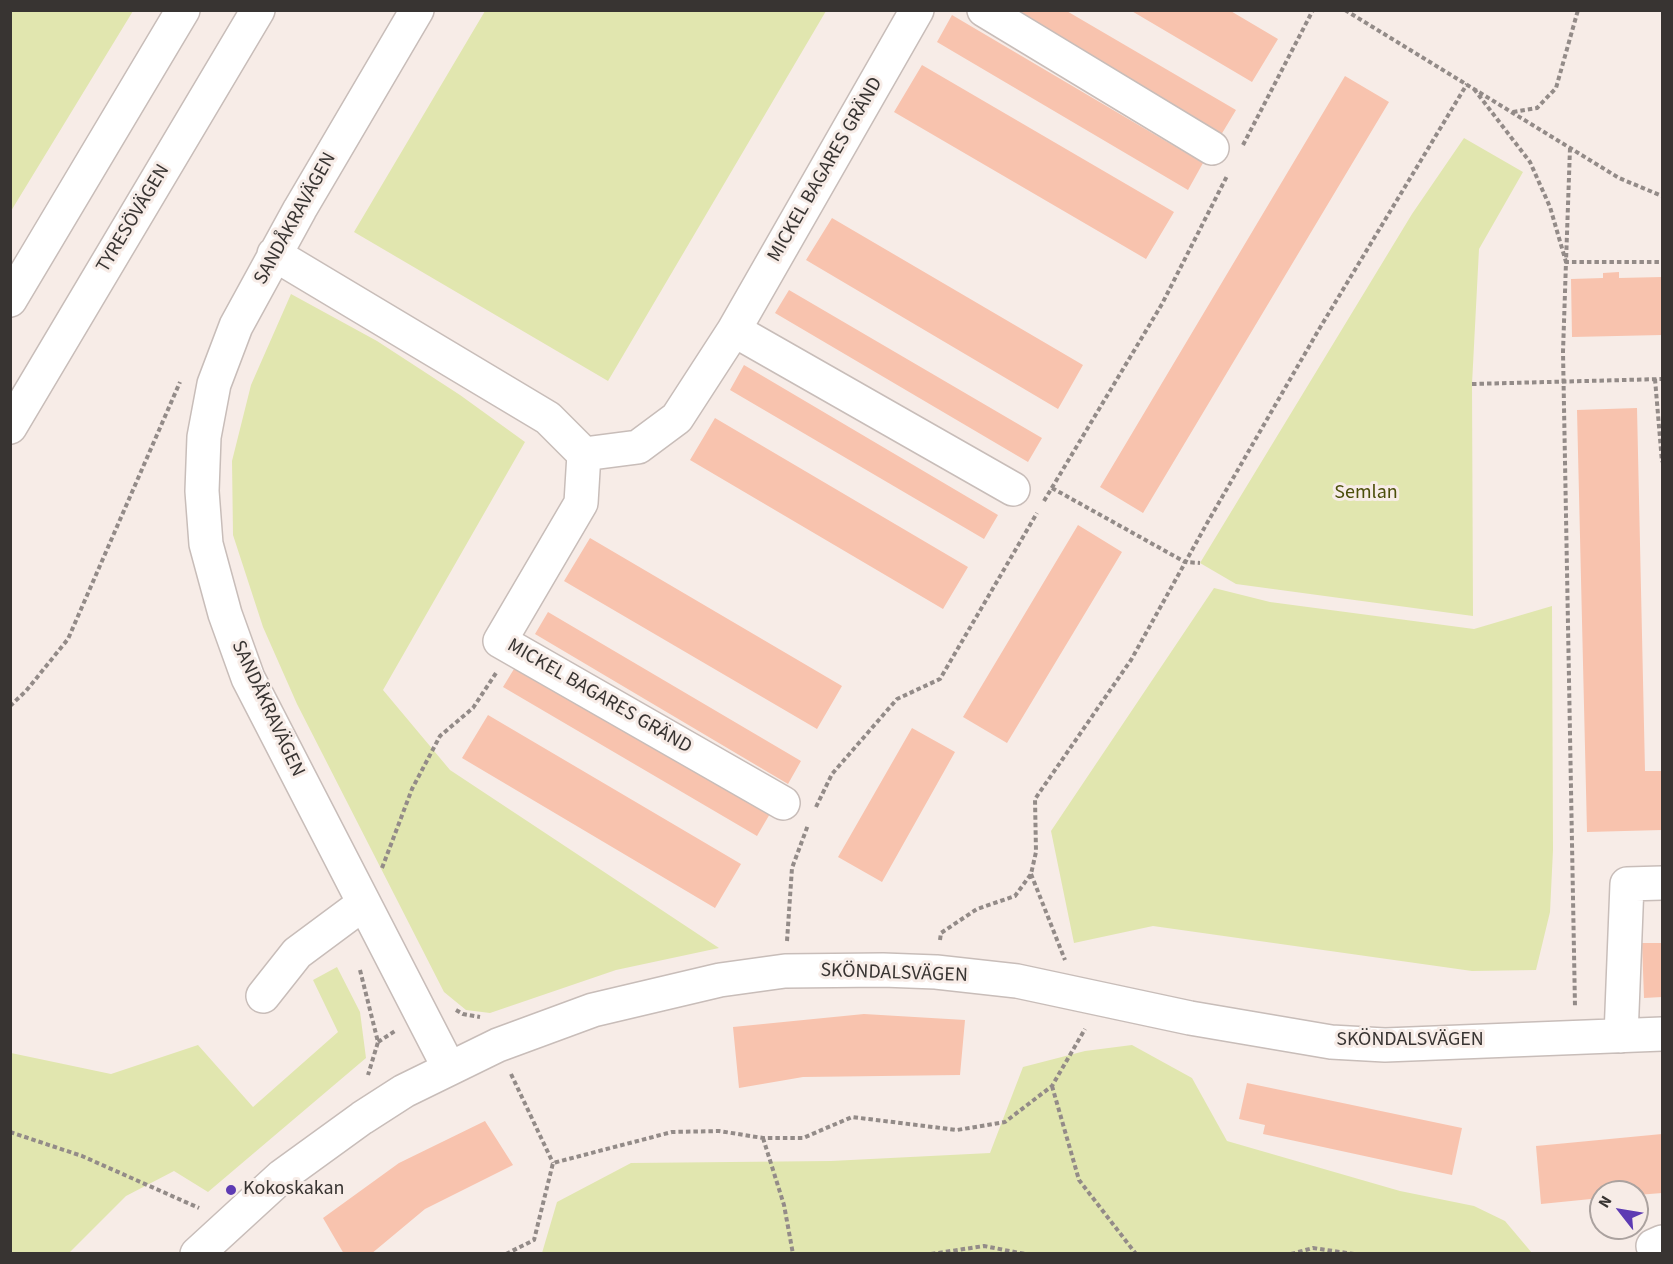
<!DOCTYPE html>
<html>
<head>
<meta charset="utf-8">
<style>
  body { margin:0 }
  #map { position:relative; width:1673px; height:1264px; overflow:hidden; background:#f7ece7; font-family:"Source Sans 3",sans-serif }
  canvas { display:block }
  .frame { position:absolute; inset:0; border:12px solid #383432; pointer-events:none }
  .north { position:absolute; left:1589px; top:1180px; width:60px; height:60px; box-sizing:border-box; background:#f7ece7; border:2px solid #aba29f; border-radius:50%; rotate:301deg; font-size:16px; font-weight:700; line-height:24px; text-align:center; color:#383432 }
  .north::after { content:''; display:block; margin:auto; width:21px; height:27px; background:#5d3bb3; clip-path:polygon(50% 0,100% 100%,50% 72%,0 100%) }
</style>
</head>
<body>
<div id="map">
<canvas width="1673" height="1264"></canvas>
<div class="frame"></div>
<div class="north">N</div>
</div>
<script>
const c = document.querySelector('canvas').getContext('2d');
c.lineJoin = 'round';
function fill(path, color) {
  c.fillStyle = color;
  c.fill(path, 'evenodd');
}
function shape(rows) {
  const path = new Path2D();
  for (const r of rows) {
    path.moveTo(r[0], r[1]);
    for (let i = 2; i < r.length; i += 2) path.lineTo(r[i], r[i + 1]);
  }
  return path;
}
function trace(path, color, width, dash) {
  c.strokeStyle = color;
  c.lineWidth = width;
  c.lineCap = dash ? 'butt' : 'round';
  c.setLineDash(dash || []);
  c.stroke(path);
}
function write(font, color, halo, rows, align = 'center') {
  c.font = font + ' "Source Sans 3",sans-serif';
  c.lineWidth = 6;
  c.setLineDash([]);
  c.textBaseline = 'middle';
  c.strokeStyle = halo;
  c.fillStyle = color;
  for (const [text, x, y, turn = 0] of rows) {
    c.save();
    c.translate(x, y);
    c.rotate((+turn || 0) * Math.PI / 180);
    c.textAlign = isNaN(turn) ? turn : align;
    if (halo) c.strokeText(text, 0, 0);
    c.fillText(text, 0, 0);
    c.restore();
  }
}
const green = shape([
  [11,10,133,11,11,211,10,11],
  [485,11,826,11,608,381,354,232],
  [1464,138,1523,172,1479,249,1472,384,1473,616,1236,584,1200,563,1412,214],
  [291,294,377,341,460,395,525,442,383,690,450,770,719,948,616,970,490,1013,466,1010,444,992,297,704,263,627,233,535,232,461,251,385],
  [1214,588,1270,602,1474,629,1552,606,1553,850,1550,912,1536,970,1472,971,1153,926,1074,943,1051,831],
  [337,967,360,1012,366,1058,208,1192,174,1171,126,1196,69,1253,11,1253,11,1053,111,1074,198,1045,253,1107,338,1032,313,980],
  [1132,1045,1192,1078,1227,1141,1400,1191,1474,1206,1505,1221,1532,1253,542,1253,557,1202,631,1163,831,1161,990,1153,1023,1067,1085,1051]
]);
const building = shape([
  [1007,10,1065,10,1236,110,1221,135],
  [1130,10,1229,10,1278,39,1252,82],
  [952,15,1203,163,1188,190,937,42],
  [922,65,1174,212,1146,259,894,112],
  [1345,76,1389,102,1143,513,1100,487],
  [832,218,1083,365,1058,409,806,260],
  [1619,272,1619,278,1662,277,1662,335,1572,337,1571,279,1603,278,1603,273],
  [789,290,1042,438,1028,462,775,313],
  [744,365,998,515,984,539,730,390],
  [1637,408,1645,771,1662,771,1662,830,1587,832,1577,410],
  [715,418,968,567,943,609,690,460],
  [1078,525,1122,552,1007,743,963,717],
  [590,538,842,686,817,729,564,581],
  [548,612,801,761,788,784,535,634],
  [517,664,771,812,757,836,503,687],
  [488,715,741,864,715,908,462,758],
  [912,728,955,752,882,882,838,857],
  [1642,943,1662,943,1662,997,1644,998],
  [864,1014,965,1020,960,1075,803,1077,739,1088,733,1027],
  [1247,1083,1462,1128,1452,1175,1263,1134,1265,1125,1239,1119],
  [485,1121,513,1165,425,1209,371,1254,344,1254,323,1218,399,1163],
  [1662,1134,1662,1193,1637,1195,1637,1192,1601,1192,1601,1198,1541,1204,1536,1146]
]);
const path = shape([
  [1345,10,1619,178,1662,196],
  [1474,89,1530,162,1550,207,1566,262,1563,352,1575,1007],
  [1513,112,1537,108,1556,88,1578,10],
  [1243,145,1313,10],
  [1570,148,1566,262,1662,262],
  [1655,379,1662,462],
  [1472,384,1662,379],
  [1052,488,1185,562,1200,563],
  [1044,501,1162,304,1227,176],
  [10,706,26,691,68,639,180,382],
  [816,807,832,774,897,699,940,679,1037,513],
  [382,868,412,789,440,736,473,708,496,673],
  [1031,874,1065,960],
  [940,940,941,933,977,909,1015,896,1031,874,1036,852,1035,799,1131,660,1206,525,1318,331,1467,84],
  [787,941,792,868,808,825],
  [360,970,378,1042,368,1075],
  [456,1010,463,1014,480,1017],
  [378,1042,395,1031],
  [511,1074,553,1163],
  [1052,1086,1079,1180,1136,1254],
  [10,1132,82,1156,199,1208],
  [763,1138,784,1205,793,1254],
  [506,1254,534,1240,553,1163,672,1132,719,1131,763,1138,803,1138,852,1117,957,1130,1005,1122,1052,1086,1085,1029],
  [931,1254,984,1246,1025,1254],
  [1291,1254,1313,1248,1354,1254]
]);
const minor = shape([
  [417,10,300,209,236,326,214,384,204,437,202,491,206,544,225,614,248,678,449,1068],
  [984,10,1212,148],
  [274,254,548,418,584,454,581,503,500,641,783,803],
  [734,330,1013,489],
  [584,454,638,447,677,418,734,330,917,10],
  [263,996,297,953,363,904],
  [1621,1036,1627,884,1662,883],
  [1653,1246,1662,1242],
  [197,1254,282,1176,362,1118,404,1091,498,1045,593,1010,720,980,785,971,883,970,936,972,1017,981,1190,1018,1331,1042,1385,1045,1662,1034]
]);
const major = shape([
  [10,300,183,10],
  [10,427,258,10]
]);
const markers = [
  [231,1190,6,"#5d3bb3"]
];
const streetNames = [
  ["MICKEL BAGARES GRÄND",826,170,-60],
  ["TYRESÖVÄGEN",134,219,-59],
  ["SANDÅKRAVÄGEN",296,219,-61],
  ["MICKEL BAGARES GRÄND",599,697,30],
  ["SANDÅKRAVÄGEN",267,709,65],
  ["SKÖNDALSVÄGEN",894,974,2],
  ["SKÖNDALSVÄGEN",1410,1041]
];
const parkNames = [
  ["Semlan",1366,494]
];
const poiNames = [
  ["Kokoskakan",243,1190]
];
fill(green, '#e1e6af');
fill(building, '#f8c3ae');
trace(minor, '#c8bdb9', 36);
trace(major, '#c8bdb9', 36);
trace(path, '#938b88', 4, [4.5, 3]);
trace(minor, '#fff', 33);
trace(major, '#fff', 33);
for (const [x, y, r, color] of markers) {
  const dot = new Path2D();
  dot.arc(x, y, r, 0, 2 * Math.PI);
  c.fillStyle = color;
  c.fill(dot);
  trace(dot, '#f7ece7', 2);
}
write('20px', '#383432', '#f7ece7', streetNames);
write('20px', '#4b4e0a', '#f7ece7', parkNames);
write('20px', '#383432', '#f7ece7', poiNames, 'left');
</script>
</body>
</html>
